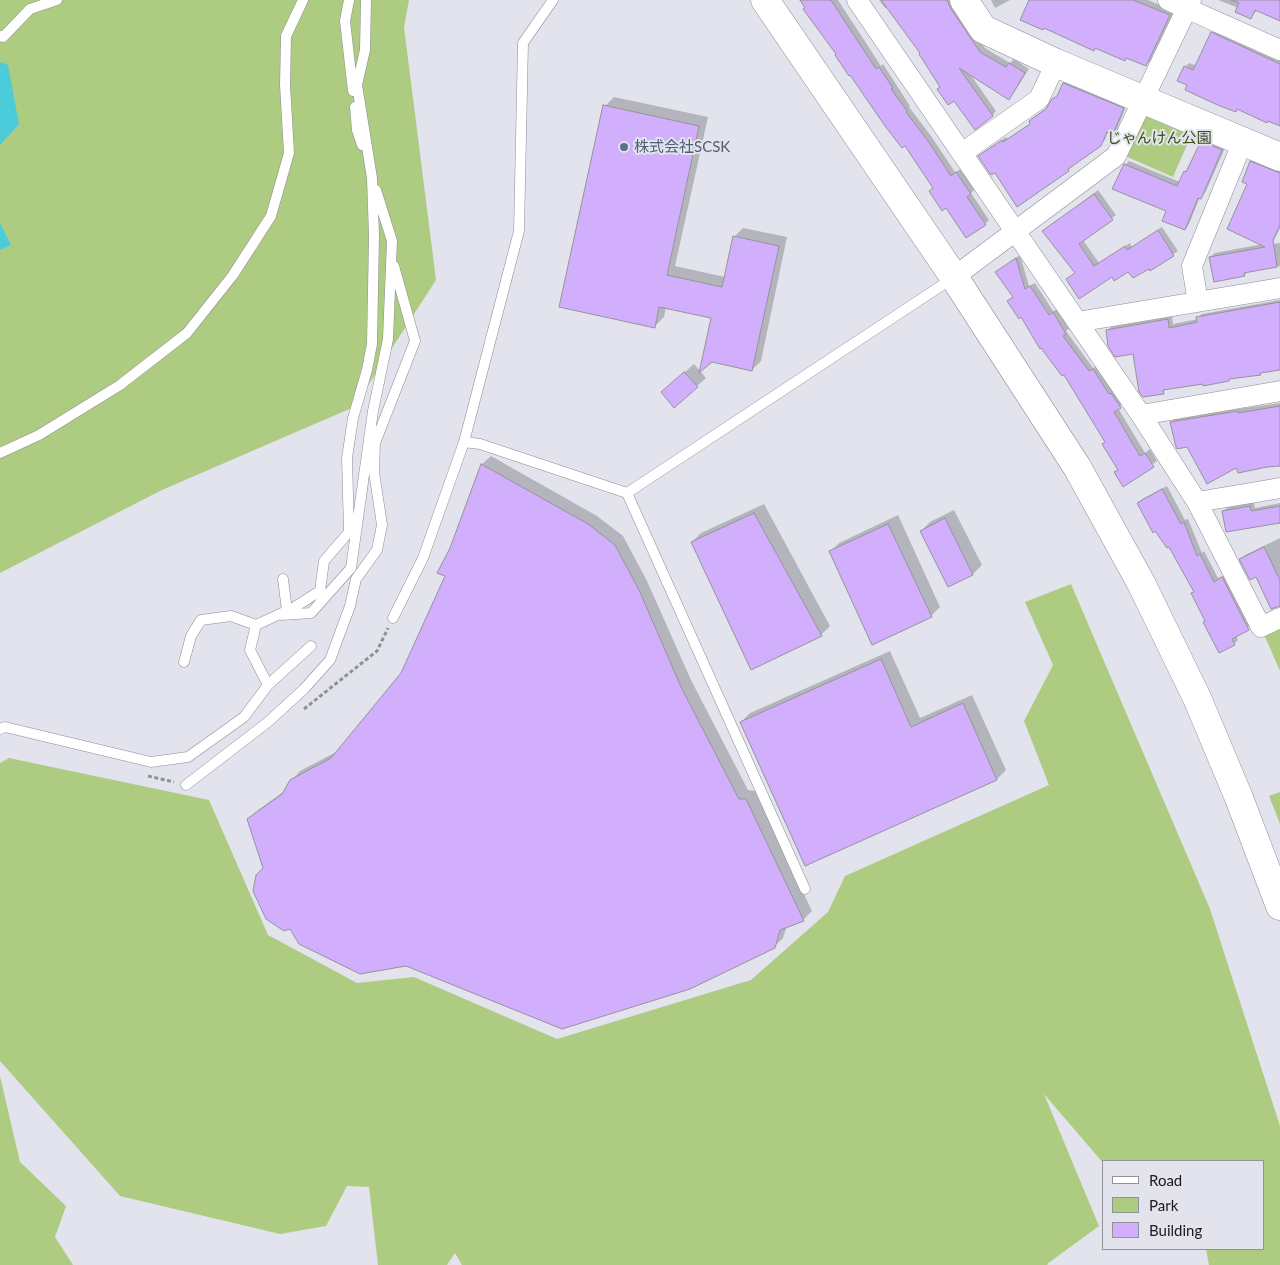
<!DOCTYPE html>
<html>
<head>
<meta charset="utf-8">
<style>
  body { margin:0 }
  #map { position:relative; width:1280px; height:1265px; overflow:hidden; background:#e2e3ec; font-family:Lato,sans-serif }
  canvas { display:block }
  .legend { position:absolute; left:1102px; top:1160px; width:162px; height:90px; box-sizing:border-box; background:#e2e3ec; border:1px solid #929299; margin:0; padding:6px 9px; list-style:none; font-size:15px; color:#19191d }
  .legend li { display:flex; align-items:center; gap:10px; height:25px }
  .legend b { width:25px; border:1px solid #929299 }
</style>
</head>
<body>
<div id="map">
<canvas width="1280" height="1265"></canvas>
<ul class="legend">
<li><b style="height:6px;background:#fff"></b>Road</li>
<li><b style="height:14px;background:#aecc81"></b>Park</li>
<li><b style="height:14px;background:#d2affc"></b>Building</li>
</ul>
</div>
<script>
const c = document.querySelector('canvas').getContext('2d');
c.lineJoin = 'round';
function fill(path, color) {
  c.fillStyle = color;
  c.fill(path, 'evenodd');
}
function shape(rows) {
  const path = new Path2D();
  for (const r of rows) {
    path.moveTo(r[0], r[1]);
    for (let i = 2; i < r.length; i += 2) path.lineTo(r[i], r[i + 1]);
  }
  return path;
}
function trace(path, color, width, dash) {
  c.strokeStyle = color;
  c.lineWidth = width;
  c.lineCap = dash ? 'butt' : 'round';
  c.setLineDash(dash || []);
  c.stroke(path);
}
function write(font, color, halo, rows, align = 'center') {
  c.font = font + ' Lato,"Noto Sans JP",sans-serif';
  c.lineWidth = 4;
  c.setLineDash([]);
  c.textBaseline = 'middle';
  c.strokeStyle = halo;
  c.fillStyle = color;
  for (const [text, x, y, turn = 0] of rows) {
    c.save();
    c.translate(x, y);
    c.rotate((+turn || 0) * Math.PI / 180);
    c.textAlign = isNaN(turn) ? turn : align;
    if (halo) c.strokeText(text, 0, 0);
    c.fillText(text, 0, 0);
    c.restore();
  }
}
const green = shape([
  [0,0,409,0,404,27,436,280,354,407,162,490,0,573],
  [1143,99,1197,122,1173,177,1123,155],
  [1071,584,1210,909,1280,1126,1280,1265,1209,1265,1206,1249,1264,1249,1264,1161,1104,1161,1104,1164,1044,1094,1099,1226,1047,1264,1048,1265,462,1265,455,1253,447,1265,378,1265,369,1187,347,1186,326,1226,280,1234,120,1196,0,1061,0,763,9,758,209,800,268,935,357,983,414,977,557,1039,751,980,828,912,845,876,1049,785,1024,721,1053,665,1025,602],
  [1280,622,1280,671,1262,630],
  [1280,792,1280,824,1269,796],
  [0,1076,20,1162,66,1206,55,1237,73,1265,0,1265]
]);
const water = shape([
  [0,62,8,65,19,124,0,145],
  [0,223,11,245,0,250]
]);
const shadow = shape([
  [802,0,838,0,881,66,883,64,910,106,909,107,931,136,955,172,961,169,975,189,971,193,989,220,985,224,947,206,906,144,838,54],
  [879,0,953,0,985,48,1010,63,1014,59,1029,69,1013,94,970,74,996,111,992,116,941,87,922,53,887,7,885,8],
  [991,0,1010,0,995,8],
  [1030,0,1148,0,1174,11,1150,61,1146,65,1127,57,1124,60,1096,47,1093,50],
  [1218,0,1280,0,1280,20,1257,10,1251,18,1238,8],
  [1216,29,1280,58,1280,126,1238,108,1236,111,1188,85,1185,67,1189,63,1197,66,1212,33],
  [1068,79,1127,104,1117,129,1113,133,1108,131,1105,140,1100,145,1072,165,1073,166,1068,170,984,152,1006,137,1008,139,1031,123,1030,121,1034,117,1048,107,1059,95,1064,83],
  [614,97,708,117,675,266,725,277,734,237,743,228,787,237,761,361,752,370,713,317,666,307,664,317,655,326,605,106],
  [1206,137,1226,146,1205,193,1200,197,1189,224,1185,229,1125,165,1129,161,1180,182,1202,141],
  [1255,158,1280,170,1278,175,1280,176,1280,228,1272,244,1280,243,1280,266,1249,271,1244,275,1210,257,1215,253,1263,244,1249,184,1251,162],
  [1098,190,1116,215,1083,240,1099,263,1130,243,1132,247,1162,227,1178,251,1151,269,1149,267,1129,270,1112,275,1076,273,1044,231],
  [1020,255,1029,286,1035,283,1053,311,1058,309,1069,329,1066,331,1093,368,1098,365,1124,403,1118,408,1145,453,1150,449,1157,461,1124,485,1119,470,1106,442,1064,373,1009,301,1014,296,997,272],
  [1280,300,1280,368,1263,371,1260,374,1231,378,1228,380,1167,388,1163,392,1134,352,1107,331,1111,327,1172,316,1173,324,1198,319,1198,318,1202,314],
  [694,364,706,378,697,386,662,392],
  [1280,403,1280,465,1237,466,1187,445,1171,422,1175,418],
  [491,456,597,516,623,536,647,581,691,680,748,790,755,791,812,911,803,920,787,926,783,938,774,947,406,965,264,868,249,819,258,810,286,790,291,781,300,771,338,751,402,673,447,576,451,548,482,464],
  [1167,486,1185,520,1188,519,1202,553,1204,551,1218,578,1227,574,1252,624,1236,635,1238,640,1234,644,1206,620,1195,591,1170,546,1138,503,1142,499],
  [1254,502,1255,508,1280,503,1280,521,1223,511,1228,507],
  [764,504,830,626,821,635,692,542,701,533],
  [954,510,982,565,973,574,948,585,921,531,930,522],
  [898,515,940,607,931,616,830,552,839,543],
  [1280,538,1280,603,1241,559,1245,555],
  [890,651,920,718,972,695,1006,770,997,779,805,864,741,722,750,713]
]);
const building = shape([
  [800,0,831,0,876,69,879,67,893,88,891,89,907,111,906,112,928,141,951,176,956,172,971,194,967,197,986,225,966,238,946,208,942,211,929,191,933,188,905,146,902,148,885,126,850,75,849,76,835,55,836,54,803,9,805,8,800,0],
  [881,0,947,0,951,9,980,52,1006,67,1009,63,1025,73,1009,100,959,68,993,116,975,130,954,101,948,105,937,89,940,87,919,54,920,53,881,0],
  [1029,0,1133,0,1170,15,1146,66,1126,58,1125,61,1095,48,1094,51,1044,28,1043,30,1020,20,1029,0],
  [1231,0,1280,0,1280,21,1255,10,1251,19,1235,12,1239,3,1231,0],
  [1211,32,1280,64,1280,126,1268,121,1267,123,1237,109,1236,112,1220,106,1185,90,1187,85,1177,81,1184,66,1193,70,1211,32],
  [1063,83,1124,108,1113,134,1107,132,1101,146,1068,169,1069,171,1017,207,995,173,991,175,978,156,1002,140,1003,142,1030,124,1029,121,1046,109,1052,99,1057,96,1063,83],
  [603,105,699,126,667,275,722,287,733,236,779,246,752,371,712,362,699,373,711,318,659,307,655,328,559,307,603,105],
  [1201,141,1222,150,1201,199,1198,198,1185,230,1162,221,1166,211,1112,189,1124,164,1177,186,1184,171,1186,172,1201,141],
  [1250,161,1280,173,1280,225,1273,240,1277,267,1244,273,1245,276,1214,282,1209,257,1265,247,1227,229,1247,184,1242,182,1250,161],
  [1094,194,1113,220,1079,244,1094,266,1125,246,1127,250,1158,230,1174,256,1150,271,1149,269,1133,278,1128,272,1114,281,1112,277,1079,299,1066,279,1075,273,1042,231,1094,194],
  [1016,258,1025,289,1030,286,1049,315,1053,312,1066,334,1063,336,1089,371,1093,369,1109,394,1111,393,1121,408,1114,412,1140,456,1145,453,1154,467,1123,487,1114,472,1118,470,1102,444,1105,442,1064,375,1062,376,1041,348,1040,349,1021,317,1019,319,1007,301,1013,297,995,272,1016,258],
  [1280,302,1280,370,1260,373,1261,375,1229,379,1229,381,1203,386,1203,384,1163,390,1164,394,1143,397,1139,392,1133,354,1115,357,1108,346,1106,330,1168,319,1169,328,1197,322,1196,317,1280,302],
  [684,372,698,387,674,408,661,392,684,372],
  [1280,406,1280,466,1267,467,1238,473,1236,468,1207,484,1187,447,1177,449,1176,447,1170,422,1238,411,1238,413,1280,406],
  [481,464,588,524,615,545,639,590,682,689,739,799,746,799,804,921,780,930,775,948,690,989,562,1029,406,966,360,974,299,944,290,929,284,931,266,919,253,891,256,875,263,868,247,819,282,794,290,780,331,758,401,673,445,576,437,573,450,548,481,464],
  [1162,489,1181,524,1184,522,1197,556,1200,554,1214,582,1222,577,1249,630,1232,639,1235,645,1219,653,1203,622,1205,621,1191,593,1194,592,1169,547,1167,548,1155,531,1153,533,1137,503,1162,489],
  [1250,506,1251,511,1280,506,1280,523,1226,532,1222,511,1250,506],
  [754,513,822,636,751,670,691,542,754,513],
  [945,518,973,575,948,587,920,531,945,518],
  [888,524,932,617,872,645,829,551,888,524],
  [1264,547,1280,580,1280,606,1271,609,1256,577,1250,580,1239,559,1264,547],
  [881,659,911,727,963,703,997,780,805,866,740,722,881,659]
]);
const path = shape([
  [304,709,377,651,388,628],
  [148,776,174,782]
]);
const lane = shape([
  [349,0,345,21,353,91],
  [0,36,3,37,30,9,57,0],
  [355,107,357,130,362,145],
  [464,442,480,444,627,493,953,278],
  [0,453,39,435,120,385,187,333,233,275,271,216,289,153,285,85,286,36,303,0],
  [627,493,805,889],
  [283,579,287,611],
  [282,615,311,613,351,568,373,411,388,339,392,241,376,190],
  [393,618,423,558,464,442,519,231,523,43,553,0],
  [184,662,191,636,201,620,231,616,256,625],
  [268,685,311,646],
  [0,729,5,727,151,762,188,757,244,717,268,685,250,650,256,625,293,608,320,591,324,561,349,532,347,458,353,418,367,370,372,344,374,236,372,178,357,85,365,50,366,0],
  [186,785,268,722,304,689,330,660,350,606,356,579,377,550,382,525,374,472,375,443,415,341,394,266]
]);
const street = shape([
  [857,0,1141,415,1197,502,1261,627,1280,618],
  [1168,0,1280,50],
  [962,153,1039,99,1056,63],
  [954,277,1116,156,1191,0],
  [1198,302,1192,266,1243,141],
  [1077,322,1280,288],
  [1141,415,1280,391],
  [1197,502,1280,488]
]);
const secondary = shape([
  [765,0,954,277,1077,467,1141,583,1197,698,1239,798,1280,906],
  [964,0,983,29,1056,63,1280,157]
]);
const markers = [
  [624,147,5,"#5c6f8a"]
];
const parkNames = [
  ["じゃんけん公園",1159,138]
];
const serviceNames = [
  ["株式会社SCSK",634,147]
];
fill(green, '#aecc81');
fill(water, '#4cccdb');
fill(shadow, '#0003');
fill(building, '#d2affc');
trace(building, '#95929a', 1);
trace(lane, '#8c8c95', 11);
trace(street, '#8c8c95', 21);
trace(secondary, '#8c8c95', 29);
trace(path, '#909198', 3, [4, 2.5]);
trace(lane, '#fff', 10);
trace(street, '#fff', 20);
trace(secondary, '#fff', 28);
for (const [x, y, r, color] of markers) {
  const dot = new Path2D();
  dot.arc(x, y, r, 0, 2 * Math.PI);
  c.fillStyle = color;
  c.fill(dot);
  trace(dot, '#e2e3ec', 2);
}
write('15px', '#384c12', '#e2e3ec', parkNames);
write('15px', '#4e5e75', '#e2e3ec', serviceNames, 'left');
</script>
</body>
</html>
